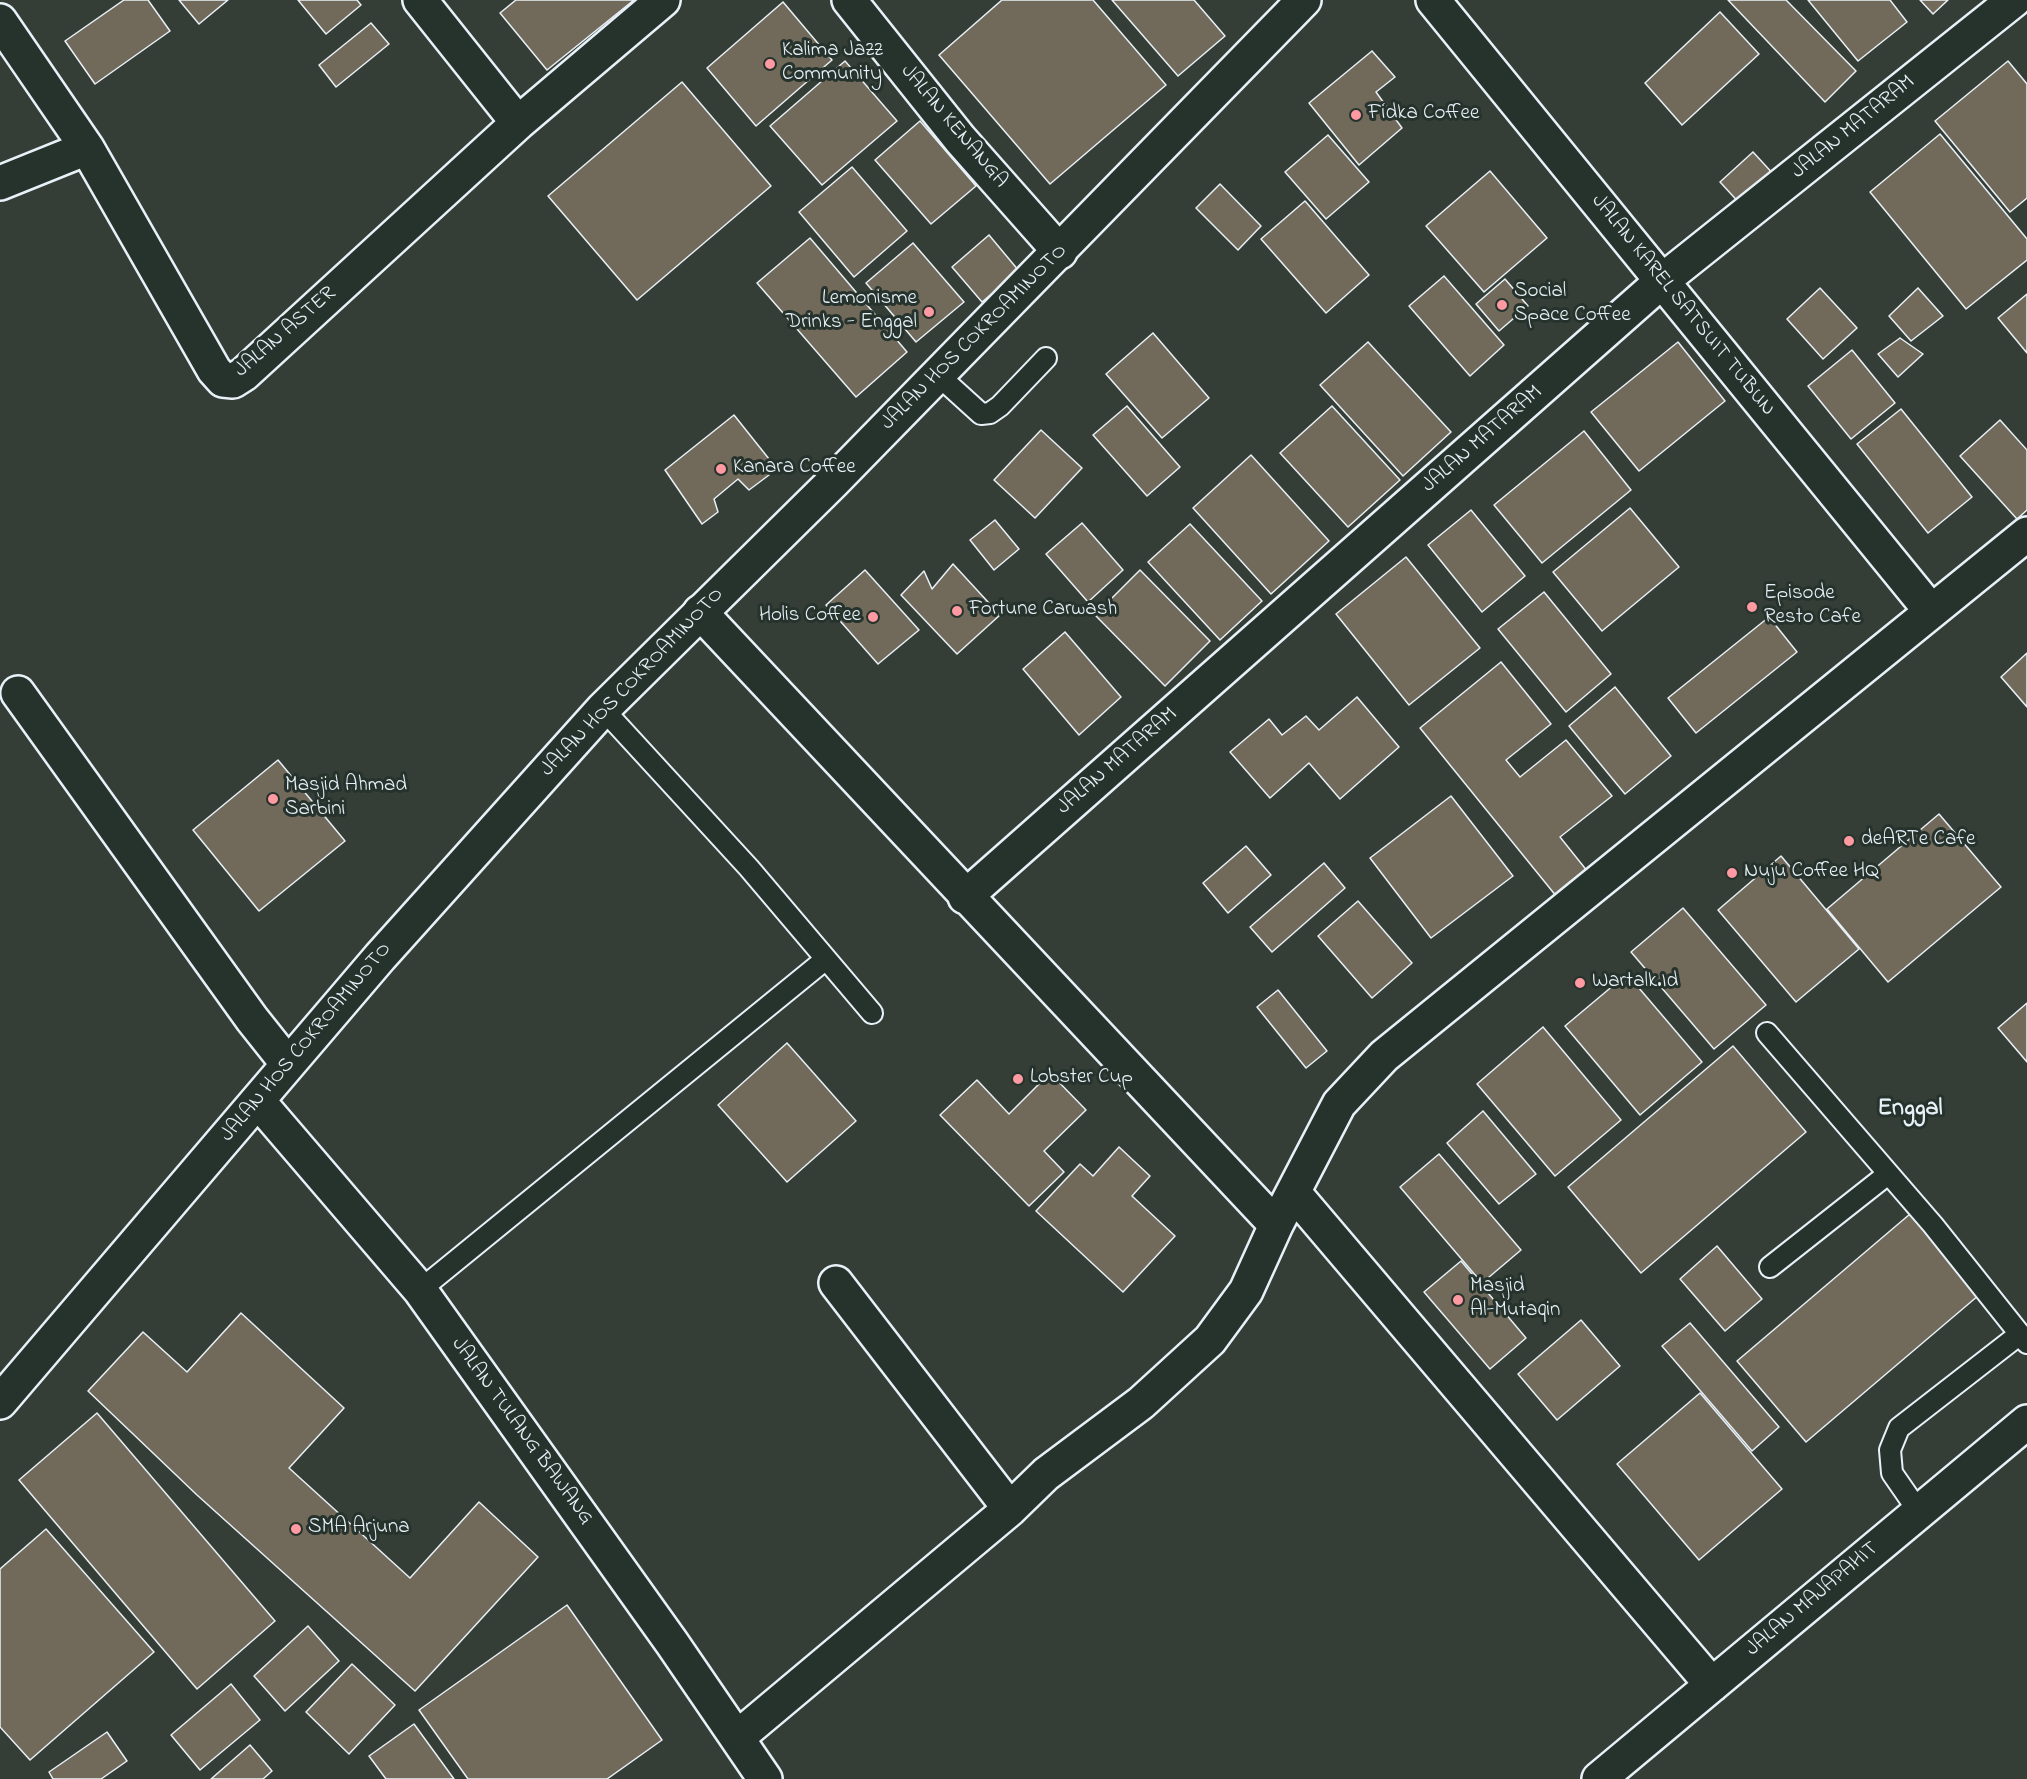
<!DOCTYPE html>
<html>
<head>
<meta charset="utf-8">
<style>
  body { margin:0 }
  canvas { display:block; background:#353e36 }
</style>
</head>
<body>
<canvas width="2027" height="1779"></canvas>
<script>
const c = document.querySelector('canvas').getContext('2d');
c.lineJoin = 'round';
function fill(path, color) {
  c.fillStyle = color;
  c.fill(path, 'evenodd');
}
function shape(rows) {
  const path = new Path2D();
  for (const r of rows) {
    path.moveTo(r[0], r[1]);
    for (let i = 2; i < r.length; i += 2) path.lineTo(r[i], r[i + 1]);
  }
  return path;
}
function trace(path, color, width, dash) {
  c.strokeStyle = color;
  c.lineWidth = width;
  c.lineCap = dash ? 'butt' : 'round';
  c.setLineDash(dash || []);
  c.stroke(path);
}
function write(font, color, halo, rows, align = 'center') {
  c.font = font + ' "Indie Flower",sans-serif';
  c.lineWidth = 6;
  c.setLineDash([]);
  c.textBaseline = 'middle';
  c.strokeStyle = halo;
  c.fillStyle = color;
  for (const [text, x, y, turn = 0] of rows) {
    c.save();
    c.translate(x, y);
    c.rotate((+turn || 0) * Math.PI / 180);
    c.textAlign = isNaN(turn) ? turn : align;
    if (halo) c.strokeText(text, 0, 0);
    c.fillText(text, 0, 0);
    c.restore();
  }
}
const building = shape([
  [124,0,148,0,170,31,95,84,65,41,124,0],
  [179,0,228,0,199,24,179,0],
  [298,0,357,0,361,5,326,34,298,0],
  [516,0,634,0,547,70,500,13,516,0],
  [1002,0,1093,0,1166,85,1050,184,939,55,1002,0],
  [1112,0,1194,0,1225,36,1178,76,1112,0],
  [1728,0,1786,0,1856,71,1825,102,1728,0],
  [1808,0,1890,0,1907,22,1858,61,1808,0],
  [1920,0,1948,0,1933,14,1920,0],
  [783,2,832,60,756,126,707,68,783,2],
  [1720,12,1759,54,1682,125,1645,83,1720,12],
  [371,23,389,44,336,87,319,65,371,23],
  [1372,51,1395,77,1376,92,1402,128,1359,165,1309,103,1372,51],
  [845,61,897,121,822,185,770,126,845,61],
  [2008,61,2027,84,2027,198,2010,212,1935,121,2008,61],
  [682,82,771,186,637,300,548,196,682,82],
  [920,121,976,186,931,224,875,160,920,121],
  [1940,134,2027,239,2027,260,1966,309,1870,192,1940,134],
  [1328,135,1369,182,1326,219,1285,172,1328,135],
  [1753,152,1776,177,1743,207,1720,182,1753,152],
  [852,167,907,231,854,277,799,212,852,167],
  [1490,171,1547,238,1484,292,1426,226,1490,171],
  [1220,184,1261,226,1238,250,1196,208,1220,184],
  [1305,201,1369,275,1326,313,1261,239,1305,201],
  [989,235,1019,271,982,302,952,267,989,235],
  [810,238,907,352,856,397,757,283,810,238],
  [913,243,964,302,916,342,866,283,913,243],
  [1444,276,1504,345,1470,376,1409,306,1444,276],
  [1505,279,1528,306,1499,331,1476,304,1505,279],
  [1820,288,1857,328,1823,359,1787,319,1820,288],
  [1918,288,1943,316,1911,341,1889,316,1918,288],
  [2027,294,2027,353,1998,318,2027,294],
  [1153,333,1209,398,1162,438,1106,374,1153,333],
  [1900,338,1923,354,1898,377,1878,354,1900,338],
  [1368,342,1451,432,1403,476,1320,385,1368,342],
  [1678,342,1725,401,1639,471,1591,412,1678,342],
  [1852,350,1895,403,1851,439,1808,386,1852,350],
  [1127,406,1180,467,1147,496,1093,435,1127,406],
  [1332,406,1400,480,1348,527,1280,453,1332,406],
  [1901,409,1972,497,1928,533,1857,444,1901,409],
  [734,415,777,469,749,490,738,479,714,499,718,512,702,524,665,470,734,415],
  [2000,420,2027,450,2027,510,2017,519,1960,456,2000,420],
  [1041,430,1082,468,1035,518,994,480,1041,430],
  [1584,431,1631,490,1542,563,1494,505,1584,431],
  [1251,455,1329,541,1271,594,1193,508,1251,455],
  [1630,508,1679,567,1602,631,1553,572,1630,508],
  [1471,510,1525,576,1482,612,1428,545,1471,510],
  [995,520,1019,549,994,570,970,540,995,520],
  [1082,523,1123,570,1088,602,1046,554,1082,523],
  [1190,524,1262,601,1220,640,1148,562,1190,524],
  [1406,557,1480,648,1409,705,1336,614,1406,557],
  [953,564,1000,615,957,654,901,595,924,571,932,589,953,564],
  [865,570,919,630,878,664,826,605,865,570],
  [1140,570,1210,641,1165,686,1095,615,1140,570],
  [1544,592,1611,674,1566,712,1498,629,1544,592],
  [1769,617,1797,652,1696,733,1668,698,1769,617],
  [1065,632,1121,697,1079,735,1023,669,1065,632],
  [2027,653,2027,707,2001,677,2027,653],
  [1501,662,1551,724,1506,760,1520,777,1566,740,1612,796,1560,837,1592,877,1561,902,1420,728,1501,662],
  [1615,687,1671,756,1625,794,1569,726,1615,687],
  [1357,697,1399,747,1340,799,1309,763,1270,798,1230,752,1269,719,1282,735,1306,716,1319,730,1357,697],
  [278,760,345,841,259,911,193,830,278,760],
  [1451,796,1513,876,1431,938,1370,858,1451,796],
  [1939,814,2001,887,1888,982,1827,909,1939,814],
  [1246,846,1271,875,1228,913,1203,883,1246,846],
  [1781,856,1859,949,1796,1002,1718,910,1781,856],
  [1324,863,1345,888,1272,952,1250,927,1324,863],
  [1358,901,1412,963,1372,998,1318,936,1358,901],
  [1683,908,1766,1005,1714,1049,1631,952,1683,908],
  [1627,974,1702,1062,1640,1115,1565,1026,1627,974],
  [1278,990,1327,1051,1306,1068,1257,1007,1278,990],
  [2027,1003,2027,1062,1998,1028,2027,1003],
  [1543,1027,1621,1120,1555,1176,1477,1084,1543,1027],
  [787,1043,856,1121,787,1182,718,1105,787,1043],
  [1733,1046,1806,1132,1641,1273,1568,1187,1733,1046],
  [1050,1073,1086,1110,1044,1151,1064,1172,1029,1206,940,1115,977,1080,1009,1114,1050,1073],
  [1483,1111,1536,1174,1499,1204,1447,1143,1483,1111],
  [1119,1147,1150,1176,1132,1196,1175,1236,1123,1292,1036,1211,1080,1164,1093,1176,1119,1147],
  [1439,1154,1521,1250,1482,1283,1400,1187,1439,1154],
  [1910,1214,1979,1295,1806,1442,1737,1361,1910,1214],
  [1717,1246,1762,1299,1725,1331,1680,1279,1717,1246],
  [1461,1261,1526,1338,1490,1369,1424,1292,1461,1261],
  [241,1313,344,1408,289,1468,410,1578,479,1502,538,1557,415,1691,197,1495,88,1391,143,1332,187,1372,241,1313],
  [1581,1320,1620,1366,1557,1420,1518,1374,1581,1320],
  [1690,1323,1779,1427,1752,1451,1662,1346,1690,1323],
  [1700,1393,1782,1489,1699,1560,1617,1464,1700,1393],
  [97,1413,275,1621,197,1689,19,1480,97,1413],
  [46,1529,154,1652,30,1760,0,1727,0,1569,46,1529],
  [567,1605,662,1740,607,1779,468,1779,419,1710,567,1605],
  [308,1626,339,1661,285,1711,254,1676,308,1626],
  [352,1664,395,1705,349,1754,306,1712,352,1664],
  [231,1684,260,1720,200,1770,171,1735,231,1684],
  [414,1724,454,1779,386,1779,369,1756,414,1724],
  [107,1732,127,1761,101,1779,53,1779,49,1772,107,1732],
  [250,1745,272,1771,263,1779,211,1779,250,1745]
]);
const lane = shape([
  [938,375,981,414,990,413,1000,406,1046,358],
  [603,709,749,868,872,1013],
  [1767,1033,1933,1225,2027,1343],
  [1770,1267,1888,1174],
  [420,1290,826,959],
  [1919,1512,1892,1473,1890,1450,1899,1428,2020,1334]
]);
const street = shape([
  [420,0,518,123],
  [849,0,960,139,1060,252],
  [1433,0,1931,611],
  [0,21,87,148,214,370,223,380,233,381,244,374,518,123,663,0],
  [0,183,87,148],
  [700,612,1276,1225],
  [18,693,252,1019,287,1063],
  [965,897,1662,281,2014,0],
  [1294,1193,1712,1685],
  [836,1283,1010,1509],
  [738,1737,1010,1509,1046,1474,1141,1403,1210,1340,1246,1291,1276,1225,1339,1104,1384,1056,2027,534],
  [1599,1779,2027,1422]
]);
const secondary = shape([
  [258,1101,420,1290,672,1643,765,1779],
  [0,1402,380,957,603,709,833,482,1304,0]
]);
const markers = [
  [770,64,6,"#ff9aa2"],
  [1356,115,6,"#ff9aa2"],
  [1502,305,6,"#ff9aa2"],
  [929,312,6,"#ff9aa2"],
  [721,469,6,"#ff9aa2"],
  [1752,607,6,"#ff9aa2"],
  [957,611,6,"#ff9aa2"],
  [873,617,6,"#ff9aa2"],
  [273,799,6,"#ff9aa2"],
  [1849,841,6,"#ff9aa2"],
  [1732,873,6,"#ff9aa2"],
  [1580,983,6,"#ff9aa2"],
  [1018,1079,6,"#ff9aa2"],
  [1458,1300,6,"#ff9aa2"],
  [296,1529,6,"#ff9aa2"]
];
const poiNames = [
  ["Kalima Jazz",782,52],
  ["Community",782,76],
  ["Fidka Coffee",1368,115],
  ["Social",1514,293],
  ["Space Coffee",1514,317],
  ["Lemonisme",917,300,"right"],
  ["Drinks - Enggal",917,324,"right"],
  ["Kanara Coffee",733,469],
  ["Episode",1764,595],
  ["Resto Cafe",1764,619],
  ["Fortune Carwash",969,611],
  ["Holis Coffee",861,617,"right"],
  ["Masjid Ahmad",285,787],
  ["Sarbini",285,811],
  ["deARTe Cafe",1861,841],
  ["Nuju Coffee HQ",1744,873],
  ["Wartalk.Id",1592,983],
  ["Lobster Cup",1030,1079],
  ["Masjid",1470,1288],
  ["Al-Mutaqin",1470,1312],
  ["SMA Arjuna",308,1529]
];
const streetNames = [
  ["JALAN KENANGA",953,127,50],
  ["JALAN MATARAM",1854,128,-39],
  ["JALAN KAREL SATSUIT TUBUN",1682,306,51],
  ["JALAN ASTER",286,333,-41],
  ["JALAN HOS COKROAMINOTO",975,338,-45],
  ["JALAN MATARAM",1483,440,-41],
  ["JALAN HOS COKROAMINOTO",633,683,-46],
  ["JALAN MATARAM",1118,762,-41],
  ["JALAN HOS COKROAMINOTO",307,1043,-50],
  ["JALAN TULANG BAWANG",521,1432,54],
  ["JALAN MAJAPAHIT",1813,1600,-40]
];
const quarterNames = [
  ["Enggal",1910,1110]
];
fill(building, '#716959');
trace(building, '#e8f1f8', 1.5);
trace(lane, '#e8f1f8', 24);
trace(street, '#e8f1f8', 38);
trace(secondary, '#e8f1f8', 38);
trace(lane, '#26332d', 20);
trace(street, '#26332d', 33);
trace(secondary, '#26332d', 33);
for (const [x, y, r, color] of markers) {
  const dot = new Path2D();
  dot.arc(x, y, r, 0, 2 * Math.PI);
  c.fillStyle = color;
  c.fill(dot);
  trace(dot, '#26332d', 2);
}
write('21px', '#e8f1f8', '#26332d', poiNames, 'left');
write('21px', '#e8f1f8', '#26332d', streetNames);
write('bold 24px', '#e8f1f8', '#26332d', quarterNames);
</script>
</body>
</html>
